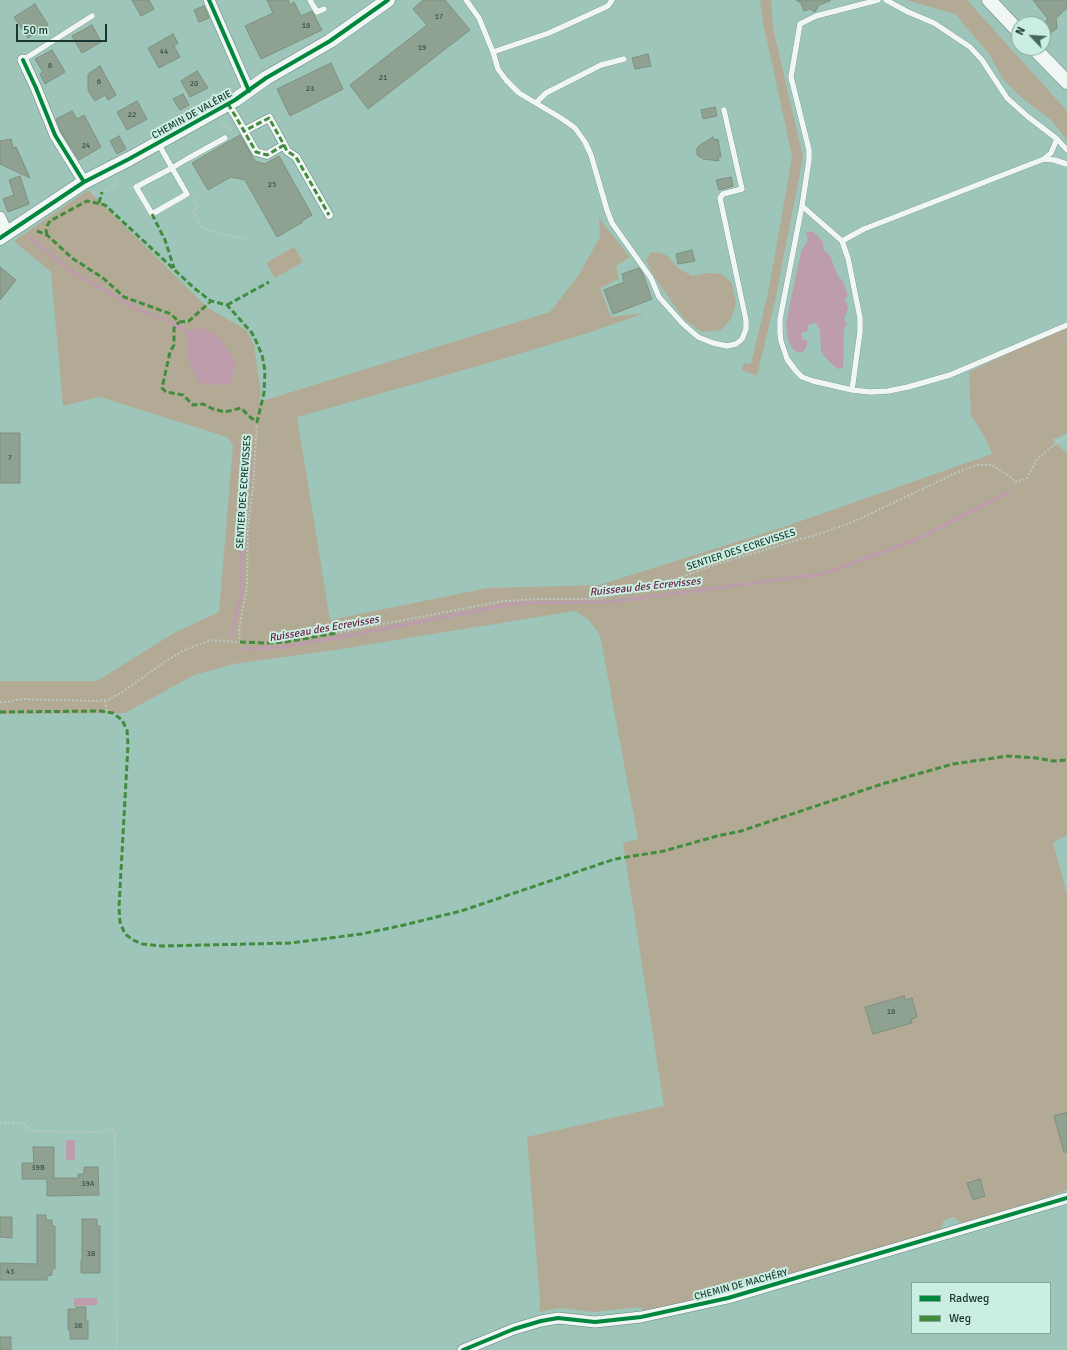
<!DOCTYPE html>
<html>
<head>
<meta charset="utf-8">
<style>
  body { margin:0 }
  #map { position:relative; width:1067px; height:1350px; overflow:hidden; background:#9ec5b9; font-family:Signika,sans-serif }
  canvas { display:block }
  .legend { position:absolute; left:911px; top:1282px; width:140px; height:52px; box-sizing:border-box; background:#cbeee2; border:1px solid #84a59a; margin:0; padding:5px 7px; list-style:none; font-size:12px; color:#19372e }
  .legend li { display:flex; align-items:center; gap:8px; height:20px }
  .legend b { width:20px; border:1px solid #84a59a }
  .north { position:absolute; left:1011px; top:16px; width:40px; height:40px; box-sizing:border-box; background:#cbeee2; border:1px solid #84a59a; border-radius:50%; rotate:295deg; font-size:11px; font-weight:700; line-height:16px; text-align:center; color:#19372e }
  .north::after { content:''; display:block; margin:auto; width:14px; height:18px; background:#48695f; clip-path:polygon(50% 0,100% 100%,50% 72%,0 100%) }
  .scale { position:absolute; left:16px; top:24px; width:91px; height:18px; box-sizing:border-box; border:2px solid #19372e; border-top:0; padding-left:5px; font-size:12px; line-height:14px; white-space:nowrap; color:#19372e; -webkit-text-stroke:3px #cbeee2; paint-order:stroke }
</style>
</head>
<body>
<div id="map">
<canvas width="1067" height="1350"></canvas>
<ul class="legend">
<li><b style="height:5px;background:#00873e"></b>Radweg</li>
<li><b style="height:5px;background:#428c3e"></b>Weg</li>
</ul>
<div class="north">N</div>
<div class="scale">50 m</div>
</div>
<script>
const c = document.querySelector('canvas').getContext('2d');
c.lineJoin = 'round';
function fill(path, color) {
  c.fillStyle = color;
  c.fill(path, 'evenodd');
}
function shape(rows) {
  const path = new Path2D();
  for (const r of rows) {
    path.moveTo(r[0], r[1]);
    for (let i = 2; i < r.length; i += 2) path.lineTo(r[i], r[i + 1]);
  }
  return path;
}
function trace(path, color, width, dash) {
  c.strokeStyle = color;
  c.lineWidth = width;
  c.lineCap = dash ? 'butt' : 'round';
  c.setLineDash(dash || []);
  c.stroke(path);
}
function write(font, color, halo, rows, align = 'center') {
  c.font = font + ' Signika,sans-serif';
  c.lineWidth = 4;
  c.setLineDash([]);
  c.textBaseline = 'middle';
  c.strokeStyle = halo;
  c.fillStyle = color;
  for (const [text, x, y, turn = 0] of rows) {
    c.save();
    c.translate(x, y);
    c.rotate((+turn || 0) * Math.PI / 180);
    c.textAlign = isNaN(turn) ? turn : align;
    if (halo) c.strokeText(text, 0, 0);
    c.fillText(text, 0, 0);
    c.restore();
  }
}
const green = shape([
  [760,0,771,0,773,28,803,157,775,301,757,376,741,370,744,363,751,364,769,288,792,157,773,68,763,23],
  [906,0,967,0,1067,111,1067,140,1051,120,1022,98,1002,78,990,55,955,14],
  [88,190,208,308,246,330,254,345,261,394,259,402,550,312,578,276,600,237,599,218,630,257,616,266,619,279,600,288,611,317,645,313,588,333,492,362,297,417,330,620,488,588,599,585,781,528,992,454,986,439,971,415,969,372,1067,326,1067,341,1062,344,1067,342,1067,433,1052,440,1067,453,1067,835,1053,843,1067,894,1067,1190,1040,1200,963,1223,958,1221,954,1217,944,1220,941,1228,935,1233,729,1294,643,1314,641,1307,594,1312,560,1308,539,1312,540,1301,527,1137,664,1106,623,843,638,839,600,635,588,619,575,611,334,650,234,664,194,675,125,713,0,714,0,681,97,681,174,633,219,612,233,445,227,437,100,397,63,406,51,272,14,241],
  [294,247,303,262,275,278,266,263],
  [651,252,660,253,668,256,678,268,692,276,707,273,722,274,732,283,736,304,731,319,721,330,702,332,684,319,655,278,646,260]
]);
const water = shape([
  [812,231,817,235,823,242,824,250,830,256,838,276,844,283,848,297,845,298,848,309,844,318,847,323,844,329,843,368,838,369,834,366,824,356,821,351,820,330,816,323,809,324,807,331,803,332,801,334,803,340,807,340,807,346,803,352,797,352,792,348,788,340,786,324,791,299,801,252,808,240,806,233],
  [203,327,221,339,236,363,230,385,200,384,193,372,186,354,188,344,186,331],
  [66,1140,75,1140,75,1160,66,1160],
  [74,1298,97,1298,97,1305,74,1306]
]);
const stream = shape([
  [31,238,69,270,137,309,171,323,186,331],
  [231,636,242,589,242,534,245,503,251,472,249,440],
  [244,649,283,647,346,636,517,603,610,602,823,574,918,539,1009,492]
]);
const building = shape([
  [132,0,149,0,154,9,141,16,132,0],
  [267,0,288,0,290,5,294,2,301,16,312,11,322,30,261,59,245,26,273,13,267,0],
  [423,0,445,0,470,30,368,109,350,85,427,25,413,9,423,0],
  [796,0,830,0,830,1,819,5,815,12,810,9,804,11,801,3,796,0],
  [1033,0,1067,0,1067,8,1056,18,1057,28,1043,39,1043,23,1048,19,1033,0],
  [35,4,48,25,28,38,14,17,35,4],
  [204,6,209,18,199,22,194,10,204,6],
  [92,25,101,42,82,53,72,36,92,25],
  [173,34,178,43,174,46,180,57,159,68,148,48,173,34],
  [52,50,65,72,45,84,40,74,43,72,35,59,52,50],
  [648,54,651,66,635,69,632,58,648,54],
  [331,63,343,89,290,116,277,89,331,63],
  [100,66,116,95,108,100,105,95,95,101,88,90,88,74,100,66],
  [197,71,208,88,190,97,181,81,197,71],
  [183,94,189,105,180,110,173,99,183,94],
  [137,101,147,119,127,130,117,112,137,101],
  [715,107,717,116,703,119,701,110,715,107],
  [72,111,77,119,84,115,101,147,79,160,61,132,56,119,72,111],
  [240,135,255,161,265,164,279,156,312,215,302,221,303,222,277,237,245,180,231,177,208,190,192,163,240,135],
  [119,136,126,149,117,154,110,141,119,136],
  [713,137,714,140,718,139,721,157,718,157,719,161,703,159,697,155,697,148,700,145,713,137],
  [11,139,13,148,16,147,30,178,0,164,0,141,11,139],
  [20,176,29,204,8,212,3,199,14,195,9,180,20,176],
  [731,177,733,186,719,190,716,180,731,177],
  [692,250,695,261,678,264,676,254,692,250],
  [0,267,16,280,0,300,0,267],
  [639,268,643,274,652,299,613,314,604,290,624,282,622,274,639,268],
  [0,433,20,433,20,483,0,483,0,433],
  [904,996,905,1000,912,998,917,1017,911,1019,912,1023,873,1034,865,1007,904,996],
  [1067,1112,1067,1152,1064,1152,1054,1116,1067,1112],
  [33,1147,54,1147,54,1178,78,1178,78,1174,84,1174,84,1167,98,1167,99,1195,47,1196,47,1179,22,1179,22,1163,34,1163,33,1147],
  [980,1179,985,1196,973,1200,967,1183,980,1179],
  [37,1215,46,1215,46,1220,52,1220,52,1226,55,1226,55,1269,52,1269,52,1275,47,1276,47,1280,0,1280,0,1264,1,1263,37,1264,37,1215],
  [0,1217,12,1217,12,1238,0,1237,0,1217],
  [82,1219,97,1219,97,1226,100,1226,100,1273,81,1273,81,1260,82,1260,82,1219],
  [76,1307,86,1307,86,1321,88,1321,88,1339,70,1339,70,1330,68,1330,68,1309,77,1309,76,1307],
  [0,1337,11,1337,11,1350,0,1350,0,1337]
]);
const path = shape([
  [220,122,231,130],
  [93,192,102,192,109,189,116,184,119,178],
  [193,199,198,208,193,211,201,228,247,240],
  [336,633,503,601,536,599,595,599,652,588,720,563,825,532,855,521,958,472,978,465,992,465,1009,476,1015,482,1027,478,1037,459,1060,440,1067,437],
  [105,701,107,712],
  [0,702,7,702,22,699,94,701,108,700,121,693,166,661,187,649,212,640,240,642,239,630,247,586,248,526,253,488,257,422],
  [0,1123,23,1123,30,1131,99,1132,106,1129,115,1130,117,1350]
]);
const service = shape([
  [310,0,317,12,324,9],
  [466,0,479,18,493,52,549,33,608,6,612,0],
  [878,0,816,16,800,24,791,77,809,150,809,160,802,206,780,319,780,333,781,341,787,359,796,371,802,377,813,381,852,390,870,392,888,391,908,387,950,375,1067,325],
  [886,0,908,12,934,23,970,47,982,60,1007,98,1027,116,1057,139,1067,150],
  [493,52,498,69,506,80,519,93,561,118,575,128,585,142,591,155,607,210,612,223,651,278,659,297,683,324,698,337,713,343,727,346,736,344,742,339,746,329,746,320,720,198,723,194,742,189,724,110],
  [23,60,92,16],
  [536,103,546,93,601,65,624,59],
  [1057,139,1051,153,1044,159,1054,160,1067,164],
  [158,143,172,168,187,194,152,214,136,187,172,168,187,159,225,138],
  [802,206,842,241,864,229,1044,159],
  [842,241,848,258,860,318,860,332,852,390]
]);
const pedestrian = shape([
  [228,104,236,117,256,152,267,155,284,145,269,118,244,131],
  [284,145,287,151,296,157,329,215]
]);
const minor = shape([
  [209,0,249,91],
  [23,60,36,88,55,135,84,182],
  [0,217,8,234],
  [463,1350,514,1329,541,1321,558,1318,595,1322,641,1317,728,1298,1067,1198]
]);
const tertiary = shape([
  [989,0,1019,32],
  [1034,48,1067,82],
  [0,238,84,182,129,159,235,100,266,78,330,41,388,0]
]);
const quiet = shape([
  [228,104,236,117,256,152,267,155,284,145,269,118,244,131],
  [284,145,287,151,296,157,329,215],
  [99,203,102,192],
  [152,214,165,240,174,268],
  [37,231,47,235,72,258,103,278,124,297,171,314,179,322],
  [47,235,46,230,47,226,50,221,87,201,105,205,194,288,211,301,227,305,252,333,256,341,262,355,265,371,264,393,257,422,250,417,241,408,225,412,213,409,203,404,193,405,183,395,166,392,162,388,170,352,174,345,174,328,179,322],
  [227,305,269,282],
  [179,322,189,321,211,301],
  [240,642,266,643,286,642,336,633],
  [0,712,101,711,113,713,122,720,127,730,128,745,119,907,120,922,125,934,133,940,142,944,162,946,291,943,361,934,404,925,461,911,615,859,664,851,717,836,741,831,882,784,953,764,1008,756,1036,758,1053,761,1067,760]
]);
const cycleway = shape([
  [209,0,249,91],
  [23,60,36,88,55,135,84,182],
  [0,238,84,182,129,159,235,100,266,78,330,41,388,0],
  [463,1350,514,1329,541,1321,558,1318,595,1322,641,1317,728,1298,1067,1198]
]);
const numberNames = [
  ["17",439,17],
  ["18",306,26],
  ["19",422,48],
  ["44",164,52],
  ["8",50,66],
  ["21",383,78],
  ["6",99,82],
  ["20",194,84],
  ["23",310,89],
  ["22",132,115],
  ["24",86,146],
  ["25",272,185],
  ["7",10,458],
  ["18",891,1012],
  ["39B",38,1168],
  ["39A",88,1184],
  ["38",91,1254],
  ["43",10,1272],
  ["36",78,1326]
];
const streetNames = [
  ["CHEMIN DE VALÉRIE",192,115,-29],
  ["SENTIER DES ECREVISSES",244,492,-86],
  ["SENTIER DES ECREVISSES",741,550,-18],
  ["CHEMIN DE MACHÉRY",741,1285,-15]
];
const waterNames = [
  ["Ruisseau des Ecrevisses",645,587,-6],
  ["Ruisseau des Ecrevisses",324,629,-10]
];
fill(green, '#b2aa94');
fill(water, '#bd9dac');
trace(stream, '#bd9dac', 3.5);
fill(building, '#8fa191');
trace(building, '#7e9080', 1);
trace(service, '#64847b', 6);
trace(pedestrian, '#64847b', 9);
trace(minor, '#64847b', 12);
trace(tertiary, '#64847b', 15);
trace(path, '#bbc8c3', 2, [2, 2]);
trace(service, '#f0f6f4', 5.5);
trace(pedestrian, '#f0f6f4', 8);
trace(minor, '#f0f6f4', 11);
trace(tertiary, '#f0f6f4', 14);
trace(quiet, '#428c3e', 3, [6, 3]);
trace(cycleway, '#00873e', 4);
write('8px', '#365247', null, numberNames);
write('10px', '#19372e', '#cbeee2', streetNames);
write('italic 11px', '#6c2347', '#cbeee2', waterNames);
</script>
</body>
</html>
